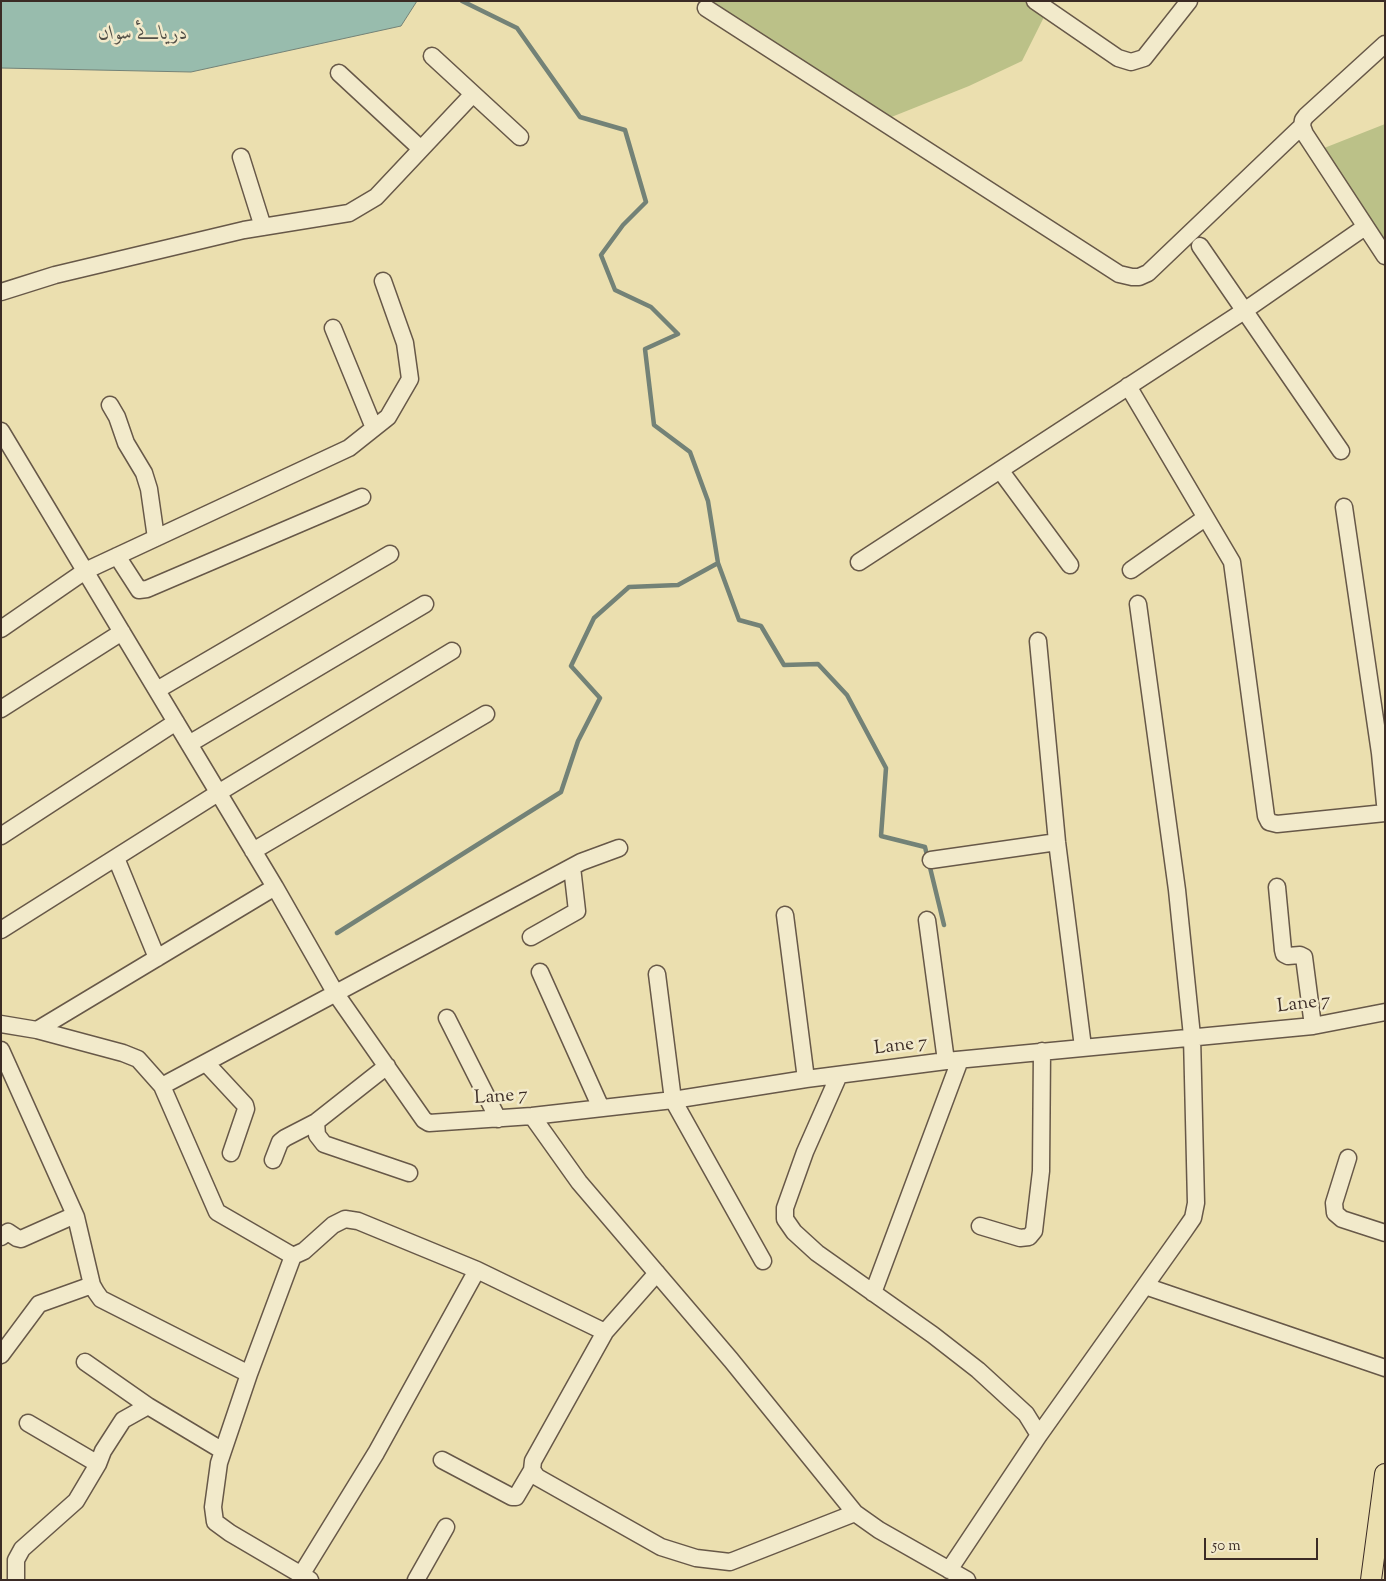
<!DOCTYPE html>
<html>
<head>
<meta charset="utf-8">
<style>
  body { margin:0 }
  #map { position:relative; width:1386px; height:1581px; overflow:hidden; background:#ebdfaf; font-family:"Sorts Mill Goudy",serif }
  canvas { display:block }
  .frame { position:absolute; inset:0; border:2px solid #3b2b25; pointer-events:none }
  .scale { position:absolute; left:1204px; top:1538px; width:114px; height:22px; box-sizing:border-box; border:2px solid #3b2b25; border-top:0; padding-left:6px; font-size:15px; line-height:18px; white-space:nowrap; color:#3b2b25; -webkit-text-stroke:4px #f2eacb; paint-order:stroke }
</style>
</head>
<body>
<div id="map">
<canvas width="1386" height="1581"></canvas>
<div class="frame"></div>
<div class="scale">50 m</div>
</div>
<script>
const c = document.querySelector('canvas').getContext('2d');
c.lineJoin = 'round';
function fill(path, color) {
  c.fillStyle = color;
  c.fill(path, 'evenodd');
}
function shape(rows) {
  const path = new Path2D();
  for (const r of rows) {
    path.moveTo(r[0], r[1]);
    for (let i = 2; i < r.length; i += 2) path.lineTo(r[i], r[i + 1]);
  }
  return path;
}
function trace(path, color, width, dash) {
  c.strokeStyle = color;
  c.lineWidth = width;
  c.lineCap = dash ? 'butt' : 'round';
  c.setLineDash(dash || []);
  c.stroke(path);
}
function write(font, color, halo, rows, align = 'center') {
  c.font = font + ' "Sorts Mill Goudy",Amiri,serif';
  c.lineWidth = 5;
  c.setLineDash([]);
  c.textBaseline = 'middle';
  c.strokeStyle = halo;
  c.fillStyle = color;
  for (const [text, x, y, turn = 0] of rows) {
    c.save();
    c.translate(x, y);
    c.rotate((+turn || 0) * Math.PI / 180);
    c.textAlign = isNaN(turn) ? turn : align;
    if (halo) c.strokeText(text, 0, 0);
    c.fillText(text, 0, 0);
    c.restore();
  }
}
const green = shape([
  [712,1,1052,1,1022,61,969,86,884,120],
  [1385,124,1385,252,1309,154]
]);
const water = shape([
  [1,1,417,1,401,26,191,72,1,68,1,1]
]);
const stream = shape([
  [718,563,739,620,761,626,784,665,818,664,847,695,886,768,881,836,925,847,944,925],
  [337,933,561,792,578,741,600,698,571,666,594,618,629,587,678,585,718,563,708,501,690,452,654,425,645,349,678,334,651,307,615,290,601,255,623,225,646,202,625,130,580,117,517,28,462,1]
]);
const minor = shape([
  [1035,1,1118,58,1131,62,1144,58,1189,1],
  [706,8,1119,274,1132,277,1139,277,1148,273,1302,126],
  [1385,44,1306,116,1303,120,1302,126,1305,134,1385,256],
  [432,56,520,137],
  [339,73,421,149],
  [241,157,263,227],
  [1200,246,1341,451],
  [1,292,55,275,244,230,349,213,376,197,473,94],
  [333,328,374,428],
  [1128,386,1232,562,1266,816,1269,822,1277,824,1385,813],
  [110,405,117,417,126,443,144,473,149,489,156,538],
  [1,431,275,887,336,994,424,1120,429,1123,532,1116,673,1100,806,1079,946,1061,1313,1026,1385,1012],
  [1000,470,1070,565],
  [1344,507,1380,753,1385,804],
  [117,556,139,590,147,589,362,497],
  [859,562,1244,311,1365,227],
  [1131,570,1205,518],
  [1,629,85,571,349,448,388,417,410,379,405,343,383,281],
  [1038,641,1057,842,1083,1047],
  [157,690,390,554],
  [1,709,122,632],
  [189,744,425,604],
  [1,836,176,722],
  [253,851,486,714],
  [116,858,157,958],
  [931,860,1057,842],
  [1277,887,1283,950,1284,954,1288,956,1300,955,1304,957,1313,1026],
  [785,915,806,1079],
  [927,920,946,1061],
  [1,930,218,793,452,651],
  [531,937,577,911,572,867],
  [540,972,601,1108],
  [657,974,673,1100,763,1261],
  [447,1018,498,1119],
  [1,1024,37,1030,123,1053,138,1059,162,1086],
  [37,1030,275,887],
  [1,1050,76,1217,92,1285,96,1292,101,1299,249,1374],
  [206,1063,245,1105,246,1109,231,1153],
  [839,1075,805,1152,785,1208,785,1219,794,1232,817,1253,933,1335,978,1370,1026,1414,1039,1435],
  [532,1116,579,1182,731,1360,855,1513,879,1530,967,1580],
  [316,1122,317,1135,324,1144,409,1173],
  [1348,1158,1334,1203,1335,1213,1342,1219,1385,1233],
  [273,1160,280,1142,285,1138,316,1122,387,1066],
  [980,1226,1020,1238,1029,1237,1034,1231,1041,1171,1042,1051],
  [1,1237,8,1232,17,1238,21,1239,75,1215],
  [293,1256,249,1374,223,1451,219,1463,213,1507,215,1522,230,1533,310,1580],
  [657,1273,605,1332,533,1461,532,1470,537,1477,661,1547,696,1558,730,1562,855,1513],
  [1145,1286,1385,1368],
  [873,1293,960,1060],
  [605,1332,477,1270,358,1221,345,1219,333,1225,304,1251,293,1256,217,1212,162,1086,581,862,619,848],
  [1,1355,39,1304,92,1285],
  [85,1362,148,1406],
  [28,1423,98,1464],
  [442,1460,512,1497,516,1497,532,1470],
  [949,1570,1039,1435,1184,1231,1193,1218,1196,1203,1192,1036,1177,890,1138,604],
  [301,1575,376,1453,477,1270],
  [16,1580,16,1560,22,1549,76,1501,98,1464,103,1451,123,1420,148,1406,223,1451],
  [416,1580,446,1527]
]);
const major = shape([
  [1371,1580,1385,1474]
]);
const streetNames = [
  ["Lane 7",1304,1005,-7],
  ["Lane 7",901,1047,-7],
  ["Lane 7",501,1098,-4]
];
const waterNames = [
  ["دریائے سواں",143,36]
];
fill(green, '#bbc188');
fill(water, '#98bcad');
trace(water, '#738277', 1);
trace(stream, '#738277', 4.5);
trace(minor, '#675848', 19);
trace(major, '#3b2b25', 22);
trace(minor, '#f2eacb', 16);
trace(major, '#ebdfaf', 20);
write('19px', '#3b2b25', '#f2eacb', streetNames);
write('italic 20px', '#524f47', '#f2eacb', waterNames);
</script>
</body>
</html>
